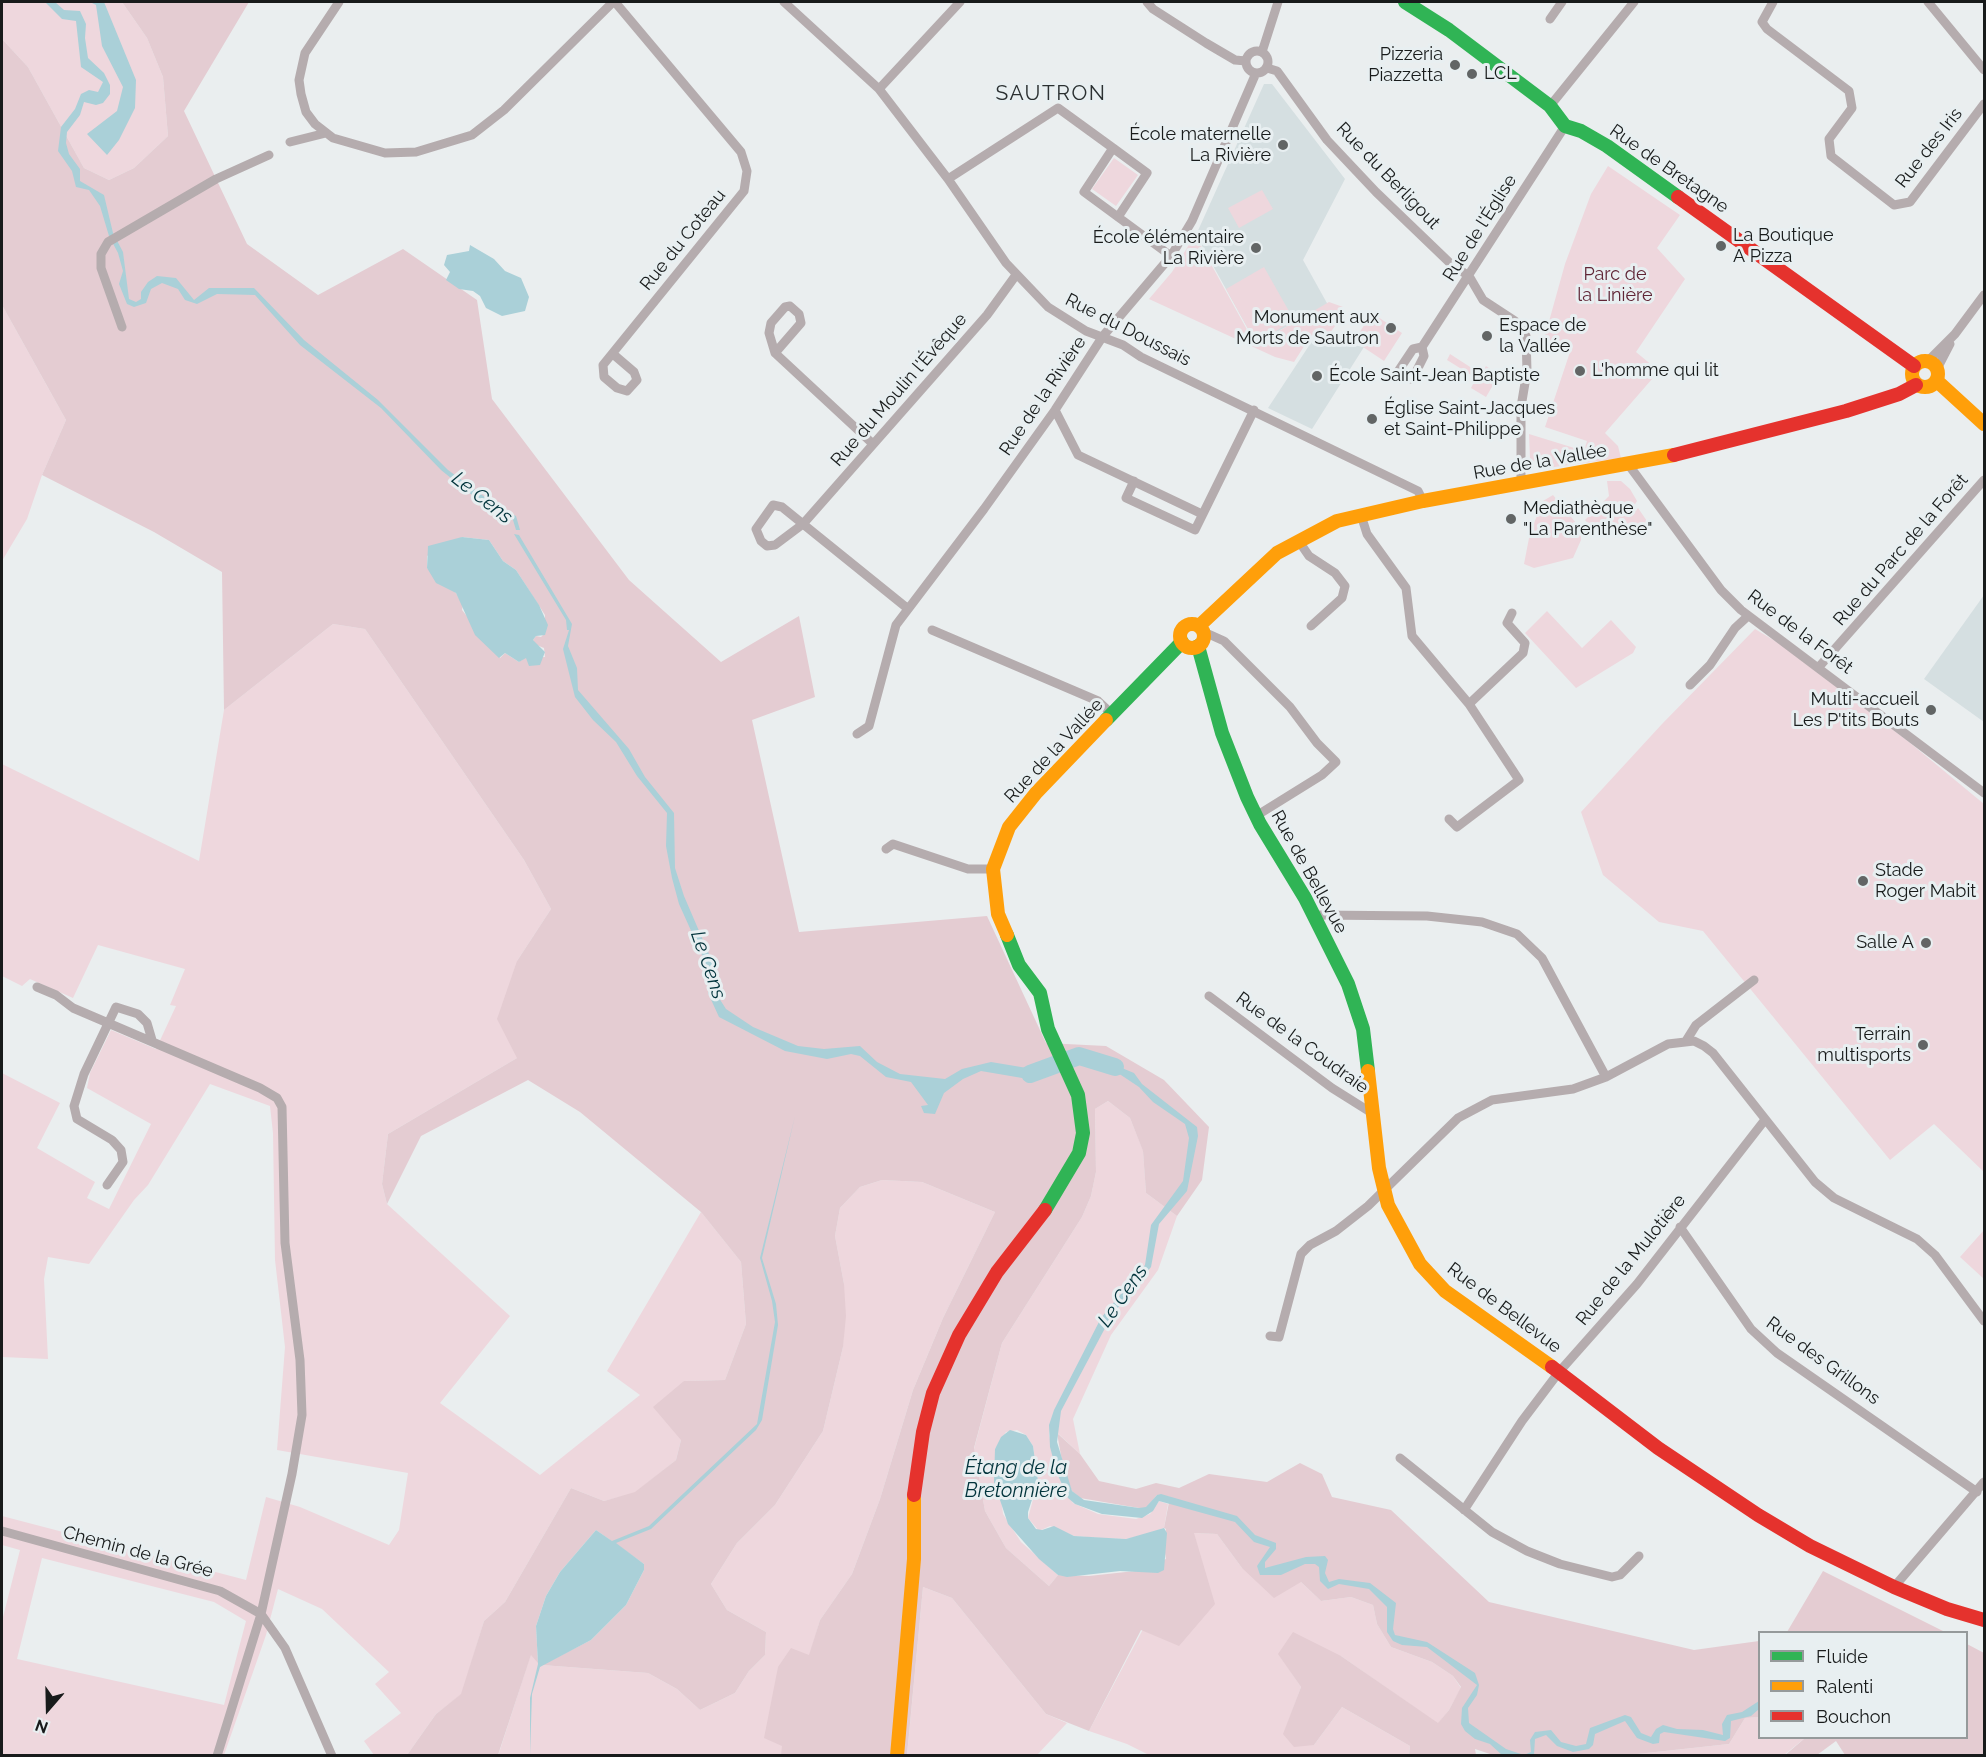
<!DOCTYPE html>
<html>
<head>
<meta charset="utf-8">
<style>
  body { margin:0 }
  #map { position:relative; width:1986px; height:1757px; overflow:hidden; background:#eaeeef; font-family:Raleway,sans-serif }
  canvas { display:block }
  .frame { position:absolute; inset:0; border:3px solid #181b1b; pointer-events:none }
  .legend { position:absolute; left:1758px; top:1631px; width:210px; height:108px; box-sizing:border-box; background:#e8eff1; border:2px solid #959a9b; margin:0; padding:8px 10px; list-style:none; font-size:18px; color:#181b1b }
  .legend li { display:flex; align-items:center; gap:12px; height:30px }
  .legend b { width:30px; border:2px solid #959a9b }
  .north { position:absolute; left:18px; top:1679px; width:60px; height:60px; -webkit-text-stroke:4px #e8eff1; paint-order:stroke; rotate:200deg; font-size:16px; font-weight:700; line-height:24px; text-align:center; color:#181b1b }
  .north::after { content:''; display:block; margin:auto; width:21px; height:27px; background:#181b1b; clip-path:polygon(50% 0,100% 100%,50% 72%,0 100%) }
</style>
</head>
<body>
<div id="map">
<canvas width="1986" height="1757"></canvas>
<div class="frame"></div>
<ul class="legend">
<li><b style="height:8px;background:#30b455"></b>Fluide</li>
<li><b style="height:8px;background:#ff9f0a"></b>Ralenti</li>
<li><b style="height:8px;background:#e5322d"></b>Bouchon</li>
</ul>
<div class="north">N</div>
</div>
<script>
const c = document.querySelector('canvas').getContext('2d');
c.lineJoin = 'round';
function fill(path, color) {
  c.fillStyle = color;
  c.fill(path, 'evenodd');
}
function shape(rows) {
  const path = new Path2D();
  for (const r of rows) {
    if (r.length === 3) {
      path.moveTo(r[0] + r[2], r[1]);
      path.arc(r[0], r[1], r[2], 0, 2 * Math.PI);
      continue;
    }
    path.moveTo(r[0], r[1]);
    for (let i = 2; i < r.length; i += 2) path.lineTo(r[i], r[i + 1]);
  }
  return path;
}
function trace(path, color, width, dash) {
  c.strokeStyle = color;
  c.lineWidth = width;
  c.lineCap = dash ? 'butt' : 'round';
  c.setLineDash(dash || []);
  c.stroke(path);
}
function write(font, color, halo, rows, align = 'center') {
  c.font = font + ' Raleway,sans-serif';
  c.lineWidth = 6;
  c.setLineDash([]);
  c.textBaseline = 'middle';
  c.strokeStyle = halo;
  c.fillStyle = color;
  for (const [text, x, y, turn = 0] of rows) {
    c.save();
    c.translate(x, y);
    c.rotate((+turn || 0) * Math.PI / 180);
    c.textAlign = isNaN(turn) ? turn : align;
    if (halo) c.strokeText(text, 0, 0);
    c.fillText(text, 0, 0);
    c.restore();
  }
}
const built = shape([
  [1264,84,1272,84,1345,179,1303,260,1328,305,1261,340,1252,336,1196,235],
  [1320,329,1346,346,1348,344,1364,347,1312,429,1268,408],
  [1984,595,1984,722,1924,679]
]);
const green = shape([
  [2,2,122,2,147,38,163,77,168,136,134,168,109,180,84,168,28,67,2,39],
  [1114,158,1138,175,1116,206,1092,189],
  [1608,166,1680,215,1657,248,1685,279,1636,352,1659,371,1605,433,1618,446,1621,458,1547,468,1530,459,1529,434,1584,451,1587,441,1545,427,1570,352,1543,343,1565,264,1591,194],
  [1262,190,1273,209,1239,228,1228,208],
  [1195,235,1251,337,1260,341,1265,339,1329,302,1343,307,1332,322,1335,326,1330,333,1319,328,1308,340,1294,362,1275,357,1149,299,1172,272],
  [1264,267,1294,320,1261,340,1252,336,1226,289],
  [2,305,66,420,42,475,27,519,2,561],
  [1372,313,1402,333,1384,361,1354,341],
  [1450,354,1481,374,1486,366,1499,375,1486,397,1471,388,1476,378,1447,360],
  [1607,481,1621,481,1630,489,1637,501,1632,509,1636,511,1638,508,1649,524,1637,530,1621,522,1613,536,1591,527,1585,520,1609,496],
  [1553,495,1581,529,1581,540,1573,558,1534,568,1524,564,1530,533,1543,501],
  [1547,611,1582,648,1611,620,1636,647,1633,653,1576,688,1525,633],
  [333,624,365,629,524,860,551,909,517,961,517,1058,388,1134,382,1184,387,1204,510,1316,440,1403,540,1475,640,1395,607,1371,701,1212,741,1262,746,1324,725,1380,684,1381,681,1440,676,1460,635,1493,604,1501,571,1488,505,1602,484,1621,462,1694,436,1714,407,1755,374,1755,364,1741,401,1713,375,1684,389,1672,322,1609,278,1589,266,1635,224,1755,2,1755,2,1621,20,1550,2,1545,2,1516,246,1580,266,1497,300,1507,389,1545,399,1530,408,1473,277,1450,285,1347,275,1260,273,1133,270,1106,210,1084,148,1185,134,1200,89,1264,48,1257,44,1279,48,1359,2,1357,2,1073,60,1103,37,1148,95,1182,87,1198,109,1209,151,1124,87,1088,90,1073,111,1030,156,1049,176,1006,170,1005,185,969,98,945,73,998,30,979,22,986,2,976,2,764,199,861,224,710],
  [42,1558,214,1602,246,1621,224,1705,17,1659],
  [1755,629,1780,644,1909,742,1984,804,1984,1172,1934,1124,1890,1160,1703,931,1659,922,1603,875,1581,812,1662,724],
  [1108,1101,1130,1118,1143,1150,1146,1193,1177,1216,1158,1270,1111,1335,1073,1419,1080,1454,1050,1426,1049,1435,1063,1488,1073,1503,1098,1514,1136,1519,1150,1514,1159,1501,1168,1504,1164,1528,1146,1535,1126,1539,1100,1538,1074,1536,1050,1526,1039,1531,1028,1518,1038,1481,1033,1446,1026,1435,1017,1430,1006,1432,995,1449,1003,1514,1021,1542,1058,1575,1049,1586,1006,1548,985,1511,974,1449,1002,1343,1082,1217,1091,1196,1096,1172,1095,1109],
  [882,1180,922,1182,995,1212,943,1318,913,1390,880,1499,852,1574,820,1620,781,1755,498,1756,531,1654,542,1665,648,1673,677,1689,700,1710,735,1693,749,1671,765,1655,766,1632,727,1610,711,1584,737,1543,775,1505,823,1431,843,1347,844,1284,835,1236,840,1208,860,1187],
  [1984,1230,1984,1279,1960,1257],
  [1194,1533,1217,1534,1242,1568,1301,1582,1321,1601,1351,1597,1373,1605,1377,1624,1391,1647,1432,1662,1453,1676,1461,1688,1449,1710,1438,1724,1341,1656,1279,1654,1301,1687,1284,1734,1314,1745,1342,1707,1410,1746,1409,1755,1149,1755,1127,1744,1089,1731],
  [923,1587,952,1598,1046,1714,1067,1723,1037,1755,907,1756],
  [1759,1717,1760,1738,1805,1738,1784,1755,1619,1756,1729,1744,1745,1718]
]);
const forest = shape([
  [122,2,249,2,184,111,247,244,318,295,403,249,477,300,492,399,629,580,721,662,799,616,815,697,752,720,799,932,987,916,1046,1043,1106,1046,1164,1080,1209,1127,1202,1180,1177,1216,1146,1193,1143,1151,1130,1118,1108,1101,1095,1109,1096,1172,1091,1196,1082,1217,1002,1343,974,1448,985,1511,1006,1548,1049,1586,1058,1575,1089,1576,1135,1571,1166,1559,1164,1547,1166,1529,1164,1528,1170,1497,1157,1495,1146,1508,1139,1508,1080,1498,1072,1491,1064,1472,1057,1433,1080,1454,1099,1481,1136,1489,1156,1483,1179,1488,1209,1474,1267,1482,1300,1463,1322,1474,1332,1497,1391,1510,1489,1602,1694,1650,1759,1641,1759,1717,1745,1718,1729,1744,1619,1756,1493,1755,1475,1749,1476,1755,1409,1756,1410,1746,1342,1707,1314,1745,1294,1747,1283,1734,1301,1687,1278,1654,1293,1632,1341,1656,1438,1723,1449,1710,1461,1687,1453,1676,1432,1662,1391,1647,1377,1624,1373,1605,1351,1597,1321,1601,1301,1582,1274,1598,1242,1568,1217,1534,1194,1533,1215,1604,1179,1646,1141,1630,1089,1731,1046,1714,952,1598,923,1587,907,1755,781,1755,782,1746,764,1738,778,1667,791,1648,809,1655,820,1620,852,1574,880,1499,913,1390,943,1318,995,1212,922,1182,882,1180,860,1187,840,1208,835,1236,844,1284,846,1316,843,1347,823,1431,775,1505,737,1543,711,1584,727,1610,766,1632,765,1655,749,1671,735,1693,700,1710,677,1689,648,1673,542,1665,591,1640,626,1605,644,1570,644,1564,596,1530,560,1572,546,1596,536,1626,538,1663,531,1655,498,1755,407,1755,436,1714,461,1694,484,1621,505,1602,571,1488,604,1501,635,1492,676,1460,681,1440,653,1407,684,1381,725,1380,746,1324,741,1262,701,1212,580,1112,528,1080,421,1136,387,1204,382,1184,388,1134,517,1058,497,1019,517,961,551,909,524,860,365,629,333,624,224,710,222,572,154,532,42,475,66,420,2,305,2,39,28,67,84,168,109,180,134,168,168,136,163,77,147,38],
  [462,537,489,540,503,561,516,570,545,615,545,633,541,637,536,636,533,640,534,644,544,648,545,657,524,658,519,662,505,653,500,658,462,610,463,605,456,593,427,568,427,556],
  [1823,1571,1945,1632,1787,1632],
  [1967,1644,1984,1653,1984,1755,1845,1755,1836,1741,1817,1755,1784,1756,1805,1738,1966,1738]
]);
const water = shape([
  [45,2,55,2,64,10,80,11,86,24,85,38,88,58,104,73,110,85,110,94,103,103,96,105,84,102,80,115,67,132,66,143,69,154,80,169,80,181,104,195,113,233,123,252,129,299,136,302,141,299,141,292,148,282,157,276,176,278,194,300,209,288,254,288,304,340,378,400,448,470,497,506,516,516,520,530,516,530,513,520,472,495,441,470,381,408,300,345,255,295,217,294,197,304,185,300,178,289,162,283,151,289,146,303,134,307,127,304,119,284,123,271,118,253,109,236,100,206,89,190,76,187,72,171,58,151,61,127,75,109,81,94,89,90,98,92,103,82,81,67,76,21,62,19],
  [90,2,104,2,136,80,135,108,119,140,107,155,87,134,117,111,123,87,102,46,96,5],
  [470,245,494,259,505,271,521,278,529,297,525,311,502,316,486,308,480,296,473,291,459,289,446,280,450,272,444,265,447,255,469,251],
  [514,534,519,535,572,624,568,646,577,668,578,690,629,749,645,777,674,813,675,868,684,896,721,982,719,998,726,1009,753,1027,798,1046,824,1049,860,1046,877,1062,900,1074,945,1079,962,1069,991,1062,1027,1068,1053,1066,1054,1070,1049,1076,1034,1080,981,1071,963,1079,944,1093,935,1114,924,1113,921,1106,928,1105,911,1082,886,1077,860,1056,851,1054,827,1059,785,1051,719,1017,708,993,712,986,702,955,679,904,672,878,666,846,667,813,637,776,616,742,593,720,575,697,563,649,569,630,567,630,566,620],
  [462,537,489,540,503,561,516,570,539,605,548,625,545,635,536,636,533,640,545,652,540,665,529,666,526,658,519,662,505,653,499,658,475,635,456,593,436,583,427,568,428,546],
  [1095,1057,1134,1073,1142,1084,1197,1127,1198,1136,1187,1191,1159,1224,1151,1267,1112,1315,1061,1411,1057,1442,1072,1491,1084,1500,1139,1508,1146,1507,1157,1495,1161,1494,1237,1516,1255,1535,1276,1543,1276,1549,1265,1562,1265,1568,1306,1557,1325,1556,1328,1560,1325,1573,1329,1582,1339,1579,1370,1583,1396,1603,1393,1629,1395,1635,1427,1642,1475,1673,1479,1685,1477,1695,1468,1708,1469,1723,1506,1749,1524,1755,1502,1755,1490,1744,1475,1739,1465,1731,1461,1724,1462,1708,1477,1685,1427,1647,1402,1645,1393,1641,1387,1632,1387,1607,1369,1589,1339,1584,1328,1589,1320,1581,1319,1567,1315,1564,1305,1564,1281,1575,1260,1575,1257,1566,1270,1547,1254,1542,1235,1522,1159,1501,1153,1511,1142,1518,1102,1514,1075,1504,1068,1498,1057,1473,1050,1447,1049,1425,1054,1410,1101,1318,1145,1265,1151,1225,1183,1181,1189,1138,1185,1124,1153,1102,1139,1087,1121,1075,1091,1065],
  [795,1116,762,1258,776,1304,778,1325,762,1420,756,1430,651,1529,616,1543,644,1564,644,1570,626,1605,591,1640,540,1667,532,1694,530,1755,530,1698,538,1664,536,1626,546,1596,560,1572,596,1530,612,1541,649,1526,757,1424,775,1322,772,1301,760,1258],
  [1010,1430,1026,1435,1033,1446,1038,1481,1028,1512,1028,1518,1036,1529,1042,1530,1054,1526,1074,1536,1126,1539,1164,1528,1167,1533,1164,1570,1158,1573,1120,1571,1067,1577,1058,1575,1039,1559,1008,1524,994,1482,995,1449,1001,1437],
  [1759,1701,1759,1709,1751,1716,1731,1721,1730,1738,1725,1741,1664,1732,1660,1734,1659,1743,1653,1744,1637,1738,1625,1721,1595,1734,1593,1745,1589,1749,1573,1752,1557,1746,1546,1735,1535,1739,1534,1755,1524,1755,1531,1752,1530,1740,1535,1732,1551,1730,1561,1742,1576,1746,1586,1744,1590,1728,1625,1715,1631,1717,1641,1733,1651,1737,1656,1729,1663,1725,1677,1729,1703,1730,1723,1735,1722,1724,1727,1715,1742,1712]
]);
const river = shape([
  [1030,1074,1079,1056,1115,1067]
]);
const street = shape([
  [339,2,305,53,299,80,301,94,306,112,315,124,333,138,385,153,416,152,472,135,504,110,613,2],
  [784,2,879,89,948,179,1006,263,1048,307,1086,331,1123,345,1141,357,1418,491,1423,501],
  [1147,2,1153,9,1206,43,1235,60,1246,61],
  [1773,2,1762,22,1767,29,1849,91,1852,108,1829,139,1831,156,1894,205,1910,202,1984,104],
  [1928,2,1984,70],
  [1550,19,1562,2],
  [1257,62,11],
  [1262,52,1278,2],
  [1267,68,1277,71,1327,140,1376,192,1452,265,1469,276],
  [879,89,960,2],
  [1550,106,1634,2],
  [290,142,326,133],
  [1113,148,1147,173,1118,217],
  [948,179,1058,108,1113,148,1084,192,1171,256],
  [1469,276,1483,300,1515,321,1526,336,1527,371,1521,407,1521,483],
  [122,327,101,268,101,254,108,242,216,179,269,155],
  [1422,347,1413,349,1399,370,1402,376,1411,379,1417,370,1424,356,1422,347,1565,126],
  [775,353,801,323,799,314,790,306,785,307,771,323,769,333,775,353,873,444],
  [613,354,634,372,637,380,627,391,617,388,604,377,603,365,744,191,747,171,741,152,615,2],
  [1928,361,1955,334,1984,295],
  [1937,369,1950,344],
  [1055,410,1078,455,1202,514],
  [1628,464,1721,590,1741,610,1984,793],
  [1134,481,1126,498,1195,530,1254,410],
  [1361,515,1367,534,1406,588,1412,636,1469,704,1519,780,1457,827,1449,819],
  [1298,540,1309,556,1335,573,1345,586,1342,598,1311,626],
  [907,608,803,524,775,545,767,546,761,541,756,529,773,505,782,507,803,524,987,315,1016,275],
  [932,630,1098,701,1113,715],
  [1204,632,1224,641,1290,707,1317,743,1336,762,1322,775,1256,816],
  [1818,668,1984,480],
  [1690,685,1710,665,1735,628,1748,616],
  [1469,704,1523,653,1525,643,1507,623,1512,613],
  [857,734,869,726,896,625,984,509,1055,410,1103,336,1171,256,1192,221,1256,73],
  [886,849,893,844,968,869,993,869],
  [37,987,56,995,73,1008,260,1088,277,1098,282,1107,285,1243,300,1360,302,1415,292,1474,261,1614,217,1756],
  [1209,996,1332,1088,1375,1115],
  [1686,1041,1696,1025,1754,980],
  [1606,1077,1668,1044,1694,1041,1704,1046,1713,1053,1815,1182,1834,1198,1917,1239,1935,1255,1984,1321],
  [107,1185,123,1162,121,1150,112,1140,77,1119,74,1106,84,1074,116,1007,138,1014,147,1023,152,1040],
  [1680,1227,1751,1329,1777,1353,1977,1492],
  [1270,1336,1279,1337,1301,1254,1310,1245,1336,1231,1368,1206,1458,1118,1492,1100,1573,1089,1606,1077,1542,958,1517,934,1482,922,1427,916,1314,915],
  [1400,1458,1492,1532,1527,1551,1560,1564,1612,1577,1620,1575,1639,1556],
  [1464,1510,1522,1421,1559,1372,1637,1284,1764,1121],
  [2,1531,220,1591,261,1614,285,1648,332,1756],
  [1894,1587,1984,1482]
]);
const fast = shape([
  [1405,2,1449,30,1550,106,1565,126,1581,131,1607,146,1678,197],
  [1198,646,1222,733,1247,797,1260,824,1305,898,1348,984,1363,1029,1368,1071],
  [1106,720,1182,642],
  [1007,935,1019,965,1040,993,1048,1029,1078,1095,1083,1133,1079,1153,1045,1210]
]);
const slow = shape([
  [1925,374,13],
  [1937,381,1984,424],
  [1192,636,12],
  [1199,626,1277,553,1337,521,1423,501,1674,455],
  [1007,935,998,914,993,869,1009,827,1036,793,1106,720],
  [1368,1071,1379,1168,1388,1205,1420,1264,1445,1291,1552,1367],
  [897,1756,914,1559,914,1495]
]);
const jam = shape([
  [1678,197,1914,366],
  [1674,455,1846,411,1899,394,1916,385],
  [1552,1367,1658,1448,1758,1515,1810,1546,1894,1587,1947,1609,1984,1620],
  [914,1495,923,1432,933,1393,959,1335,997,1272,1045,1210]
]);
const markers = [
  [1455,65,6,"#626565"],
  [1472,74,6,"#626565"],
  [1283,145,6,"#626565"],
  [1721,246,6,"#626565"],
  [1256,248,6,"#626565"],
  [1391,328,6,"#626565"],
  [1487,336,6,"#626565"],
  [1580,371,6,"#626565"],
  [1317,376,6,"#626565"],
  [1372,419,6,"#626565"],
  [1511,519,6,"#626565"],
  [1931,710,6,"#626565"],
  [1863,881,6,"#626565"],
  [1926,943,6,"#626565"],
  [1923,1045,6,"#626565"]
];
const poiNames = [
  ["Pizzeria",1443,55,"right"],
  ["Piazzetta",1443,76,"right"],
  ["LCL",1484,74],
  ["École maternelle",1271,135,"right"],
  ["La Rivière",1271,156,"right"],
  ["La Boutique",1733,236],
  ["A Pizza",1733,257],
  ["École élémentaire",1244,238,"right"],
  ["La Rivière",1244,259,"right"],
  ["Monument aux",1379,318,"right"],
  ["Morts de Sautron",1379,339,"right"],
  ["Espace de",1499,326],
  ["la Vallée",1499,347],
  ["L'homme qui lit",1592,371],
  ["École Saint-Jean Baptiste",1329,376],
  ["Église Saint-Jacques",1384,409],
  ["et Saint-Philippe",1384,430],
  ["Mediathèque",1523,509],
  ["\"La Parenthèse\"",1523,530],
  ["Multi-accueil",1919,700,"right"],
  ["Les P'tits Bouts",1919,721,"right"],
  ["Stade",1875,871],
  ["Roger Mabit",1875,892],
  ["Salle A",1914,943,"right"],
  ["Terrain",1911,1035,"right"],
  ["multisports",1911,1056,"right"]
];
const streetNames = [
  ["Rue des Iris",1929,148,-52],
  ["Rue de Bretagne",1669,169,35],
  ["Rue du Berligout",1388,176,46],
  ["Rue de l'Église",1480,228,-58],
  ["Rue du Coteau",683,240,-51],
  ["Rue du Doussais",1128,330,27],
  ["Rue du Moulin l'Évêque",899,390,-49],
  ["Rue de la Rivière",1043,396,-56],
  ["Rue de la Vallée",1540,462,-10],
  ["Rue du Parc de la Forêt",1901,550,-49],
  ["Rue de la Forêt",1800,632,37],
  ["Rue de la Vallée",1054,751,-47],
  ["Rue de Bellevue",1309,872,61],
  ["Rue de la Coudraie",1302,1043,36],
  ["Rue de la Mulotière",1631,1260,-51],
  ["Rue de Bellevue",1504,1308,37],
  ["Rue des Grillons",1823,1361,36],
  ["Chemin de la Grée",138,1552,15]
];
const parkNames = [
  ["Parc de",1615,275],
  ["la Linière",1615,296]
];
const waterNames = [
  ["Le Cens",482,498,38],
  ["Le Cens",708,965,71],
  ["Le Cens",1123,1296,-55],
  ["Étang de la",1016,1468],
  ["Bretonnière",1016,1491]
];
const quarterNames = [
  ["SAUTRON",1051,94]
];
fill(built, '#d5dfe1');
fill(green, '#eed7dd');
fill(forest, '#e4ccd2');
fill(water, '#aad0d8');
trace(river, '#aad0d8', 18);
trace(street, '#b5acae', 9);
trace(fast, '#30b455', 14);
trace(slow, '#ff9f0a', 14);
trace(jam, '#e5322d', 14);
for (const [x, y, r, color] of markers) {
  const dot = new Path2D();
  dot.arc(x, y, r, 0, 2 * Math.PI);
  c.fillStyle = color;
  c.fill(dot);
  trace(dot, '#e8eff1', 2);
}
write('18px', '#181b1b', '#e8eff1', poiNames, 'left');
write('18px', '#181b1b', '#e8eff1', streetNames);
write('18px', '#602636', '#e8eff1', parkNames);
write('italic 20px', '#00333b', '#e8eff1', waterNames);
c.letterSpacing = '1.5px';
write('21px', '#2b3031', '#e8eff1', quarterNames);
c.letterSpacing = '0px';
</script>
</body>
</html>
